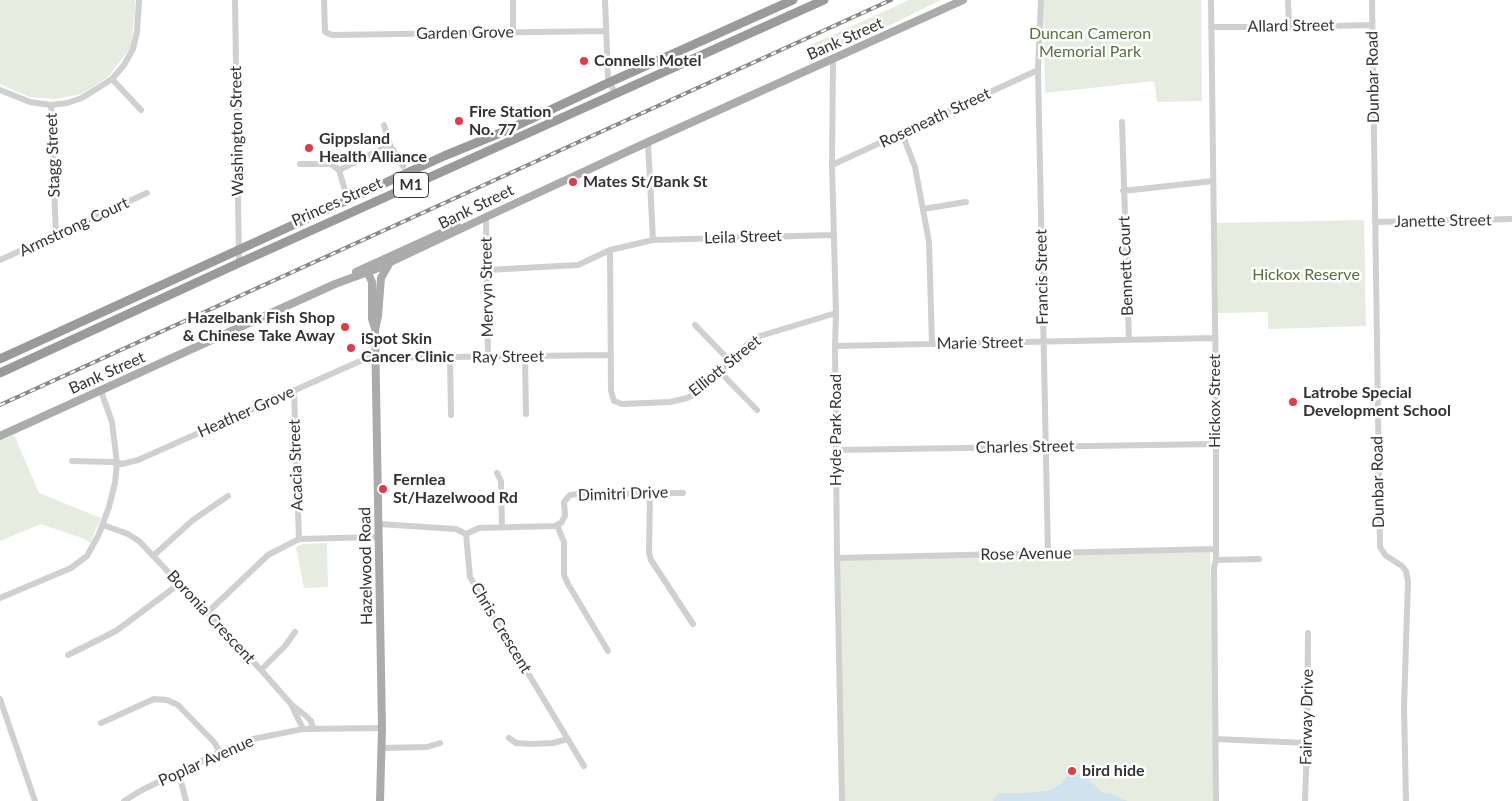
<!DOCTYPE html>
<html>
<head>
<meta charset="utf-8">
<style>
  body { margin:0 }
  canvas { display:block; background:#fff }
</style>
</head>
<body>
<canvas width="1512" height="801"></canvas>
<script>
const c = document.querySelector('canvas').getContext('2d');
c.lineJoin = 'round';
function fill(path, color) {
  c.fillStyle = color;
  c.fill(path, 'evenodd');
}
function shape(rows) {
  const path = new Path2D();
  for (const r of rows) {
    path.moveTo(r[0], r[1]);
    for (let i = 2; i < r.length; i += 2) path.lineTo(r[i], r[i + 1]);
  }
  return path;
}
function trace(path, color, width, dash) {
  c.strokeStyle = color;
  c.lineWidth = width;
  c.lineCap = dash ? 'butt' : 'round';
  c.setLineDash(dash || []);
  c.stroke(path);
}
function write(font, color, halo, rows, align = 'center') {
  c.font = font + ' Lato,sans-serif';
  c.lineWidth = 5;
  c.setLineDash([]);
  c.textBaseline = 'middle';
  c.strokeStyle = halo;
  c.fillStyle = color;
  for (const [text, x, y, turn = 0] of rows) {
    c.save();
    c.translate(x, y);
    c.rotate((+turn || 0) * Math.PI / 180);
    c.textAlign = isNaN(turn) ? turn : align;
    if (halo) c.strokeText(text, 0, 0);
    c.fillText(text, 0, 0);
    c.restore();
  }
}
const green = shape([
  [0,0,135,0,135,12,131,47,108,77,82,94,55,99,30,97,0,84],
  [909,0,941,0,884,28,831,49,815,58,808,46],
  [1043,0,1201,0,1202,101,1157,102,1154,81,1045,93],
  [1364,220,1366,326,1268,329,1268,312,1218,313,1216,223],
  [14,435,39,493,101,518,90,543,84,539,41,524,0,541,0,441],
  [327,543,328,587,304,588,296,547,303,544],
  [1210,552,1216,801,843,801,838,559]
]);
const water = shape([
  [1082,773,1103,793,1112,794,1127,801,993,801,998,793,1025,793,1048,791,1060,785,1067,776]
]);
const minor = shape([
  [235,0,239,263],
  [324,0,325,32,332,35,606,31],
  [513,0,513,33],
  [605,0,608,77,615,94],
  [1041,0,1038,70,1048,554],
  [1211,0,1216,393,1216,560,1214,567,1216,801],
  [1288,0,1289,27],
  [1372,0,1380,547,1385,555,1402,566,1406,571,1408,581,1404,707,1406,801],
  [1211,27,1289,27,1372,25],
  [833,59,832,165,836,313,835,346,837,558,842,801],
  [112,79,141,110],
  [0,90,30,102,51,105,67,103,82,98,112,79,124,65,133,49,137,32,139,0],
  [51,105,56,236],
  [1122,122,1129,340],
  [902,133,915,167,929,242,932,344],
  [648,142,653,240],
  [390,145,403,166],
  [300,164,331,164,339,170],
  [832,165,1038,70],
  [1123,191,1213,181],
  [348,200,339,170,390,145,384,125],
  [923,209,966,202],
  [486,217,488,357],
  [1375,222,1512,219],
  [610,250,611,391,614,401,622,404,670,402,687,398,699,392,709,384,721,373,730,361,749,343,760,336,836,313],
  [0,260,147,193],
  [487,270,578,265,610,250,653,240,833,235],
  [695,325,730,361],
  [835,346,1215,338],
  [525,357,526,414],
  [450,358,451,415],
  [721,373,757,410],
  [294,390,299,539],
  [836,450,1215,444],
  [72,461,112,462,122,464,138,460,367,358,611,355],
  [497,473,501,481,502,527],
  [650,493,649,553,651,560,693,624],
  [379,524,456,529,466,534,470,577,584,766],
  [103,525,128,534,139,541,261,670,291,704,303,729],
  [557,525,564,542,564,575,568,584,608,651],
  [466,534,479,528,555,526,561,523,565,516,564,502,570,495,579,494,683,493],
  [153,556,193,520,228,496],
  [837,558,1215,549],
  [1216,560,1259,559],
  [0,598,71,568,87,556,99,534,109,507,115,483,117,463,112,422,101,391],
  [207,613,268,555,299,539,379,537],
  [68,655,116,631,179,584],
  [261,670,285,646,295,632],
  [0,699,35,801],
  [292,705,306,716,311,721,313,729],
  [101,723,154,699,167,700,178,705,214,742,220,752],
  [509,738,516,743,531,744,553,743,568,739],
  [1215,739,1307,743],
  [382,748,427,747,440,743],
  [179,773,186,801],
  [124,801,142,790,220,752,253,739,303,729,382,728],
  [1305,801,1307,743,1308,633]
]);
const major = shape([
  [356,272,457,226],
  [368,273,372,282,372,319,375,328],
  [0,436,335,284,376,269,486,217,648,142,963,0],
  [380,801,382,728,375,330,378,316,381,278,389,264]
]);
const highway = shape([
  [0,359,444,156,505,131,610,82,793,0],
  [0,373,239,263,824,0]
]);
const rail = shape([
  [0,405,891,0]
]);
const markers = [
  [584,61,5,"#e63946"],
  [459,121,5,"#e63946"],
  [309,148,5,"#e63946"],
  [573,182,5,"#e63946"],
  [345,327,5,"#e63946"],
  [351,348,5,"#e63946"],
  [1293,402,5,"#e63946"],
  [383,489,5,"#e63946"],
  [1072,771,5,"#e63946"]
];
const shields = [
  [411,185,35]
];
const shieldNames = [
  ["M1",411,185]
];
const streetNames = [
  ["Allard Street",1291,26,-1],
  ["Garden Grove",465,33,-1],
  ["Bank Street",845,39,-24],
  ["Dunbar Road",1373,77,-91],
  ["Roseneath Street",935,118,-25],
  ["Washington Street",237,131,-91],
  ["Stagg Street",53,155,-92],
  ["Princes Street",337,202,-24],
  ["Bank Street",476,207,-26],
  ["Janette Street",1443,221,-1],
  ["Armstrong Court",74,227,-25],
  ["Leila Street",743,237,-2],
  ["Bennett Court",1126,266,-92],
  ["Francis Street",1042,277,-91],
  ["Mervyn Street",487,287,-91],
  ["Marie Street",980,343,-1],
  ["Ray Street",508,357,-1],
  ["Elliott Street",725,366,-39],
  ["Bank Street",107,373,-24],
  ["Hickox Street",1215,401,-90],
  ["Heather Grove",246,412,-24],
  ["Hyde Park Road",836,430,-90],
  ["Charles Street",1025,447,-1],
  ["Acacia Street",296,465,-92],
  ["Dunbar Road",1378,482,-91],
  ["Dimitri Drive",623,494,-2],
  ["Rose Avenue",1026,554,-1],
  ["Hazelwood Road",366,566,-91],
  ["Boronia Crescent",211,617,47],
  ["Chris Crescent",501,628,59],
  ["Fairway Drive",1307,717,-89],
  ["Poplar Avenue",206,761,-24]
];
const parkNames = [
  ["Duncan Cameron",1090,34],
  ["Memorial Park",1090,52],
  ["Hickox Reserve",1306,275]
];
const poiNames = [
  ["Connells Motel",594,61],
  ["Fire Station",469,112],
  ["No. 77",469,130],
  ["Gippsland",319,139],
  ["Health Alliance",319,157],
  ["Mates St/Bank St",583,182],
  ["Hazelbank Fish Shop",335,318,"right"],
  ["& Chinese Take Away",335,336,"right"],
  ["iSpot Skin",361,339],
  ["Cancer Clinic",361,357],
  ["Latrobe Special",1303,393],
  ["Development School",1303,411],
  ["Fernlea",393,480],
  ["St/Hazelwood Rd",393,498],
  ["bird hide",1082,771]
];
fill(green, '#e6ecdf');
fill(water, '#cfe2ee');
trace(minor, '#d0d0d0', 6);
trace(major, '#ababab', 8);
trace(highway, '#9a9a9a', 9);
trace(rail, '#888', 4);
trace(rail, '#fff', 2, [5.5]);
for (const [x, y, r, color] of markers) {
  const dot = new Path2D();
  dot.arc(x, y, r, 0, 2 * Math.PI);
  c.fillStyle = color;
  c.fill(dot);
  trace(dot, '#fff', 2);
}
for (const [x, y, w] of shields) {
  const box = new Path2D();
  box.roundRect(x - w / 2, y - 12.5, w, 25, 4);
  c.fillStyle = '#fff';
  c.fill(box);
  trace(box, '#333', 1);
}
write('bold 15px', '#333', null, shieldNames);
write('16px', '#333', '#fff', streetNames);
write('16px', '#56703f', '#fff', parkNames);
write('bold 16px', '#333', '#fff', poiNames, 'left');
</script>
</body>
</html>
